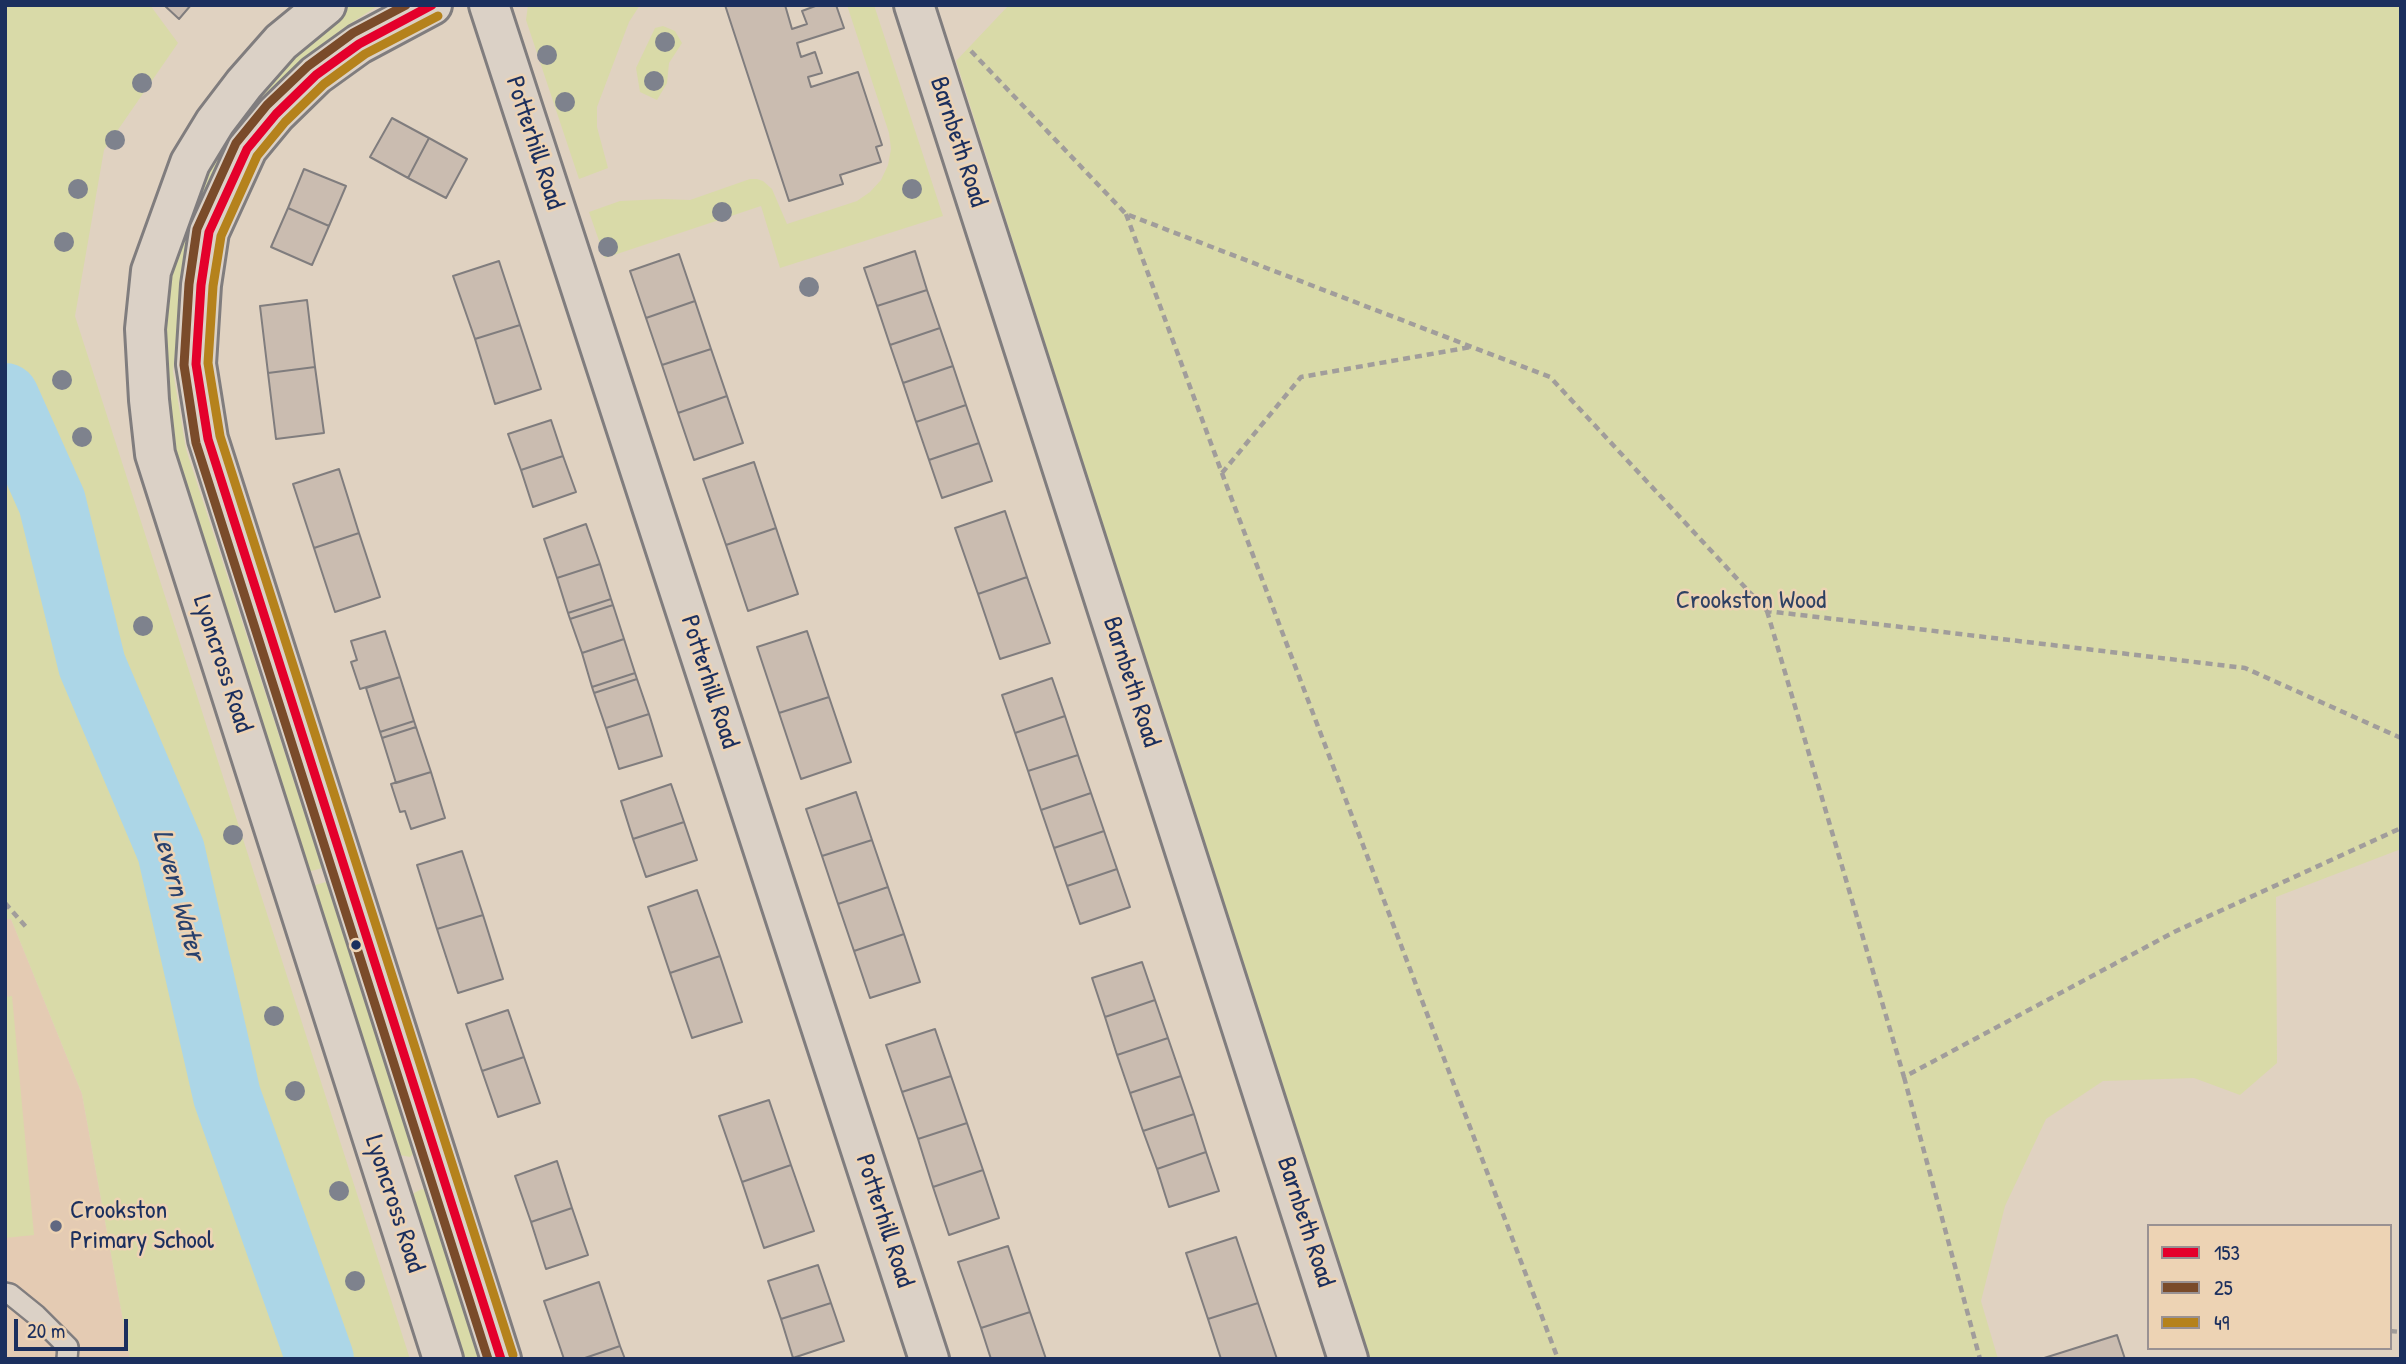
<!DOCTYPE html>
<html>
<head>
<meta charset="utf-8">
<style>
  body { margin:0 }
  #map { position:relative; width:2406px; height:1364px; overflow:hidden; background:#e0d2c1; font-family:"Patrick Hand",sans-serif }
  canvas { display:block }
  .frame { position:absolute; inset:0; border:7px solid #1b2f5e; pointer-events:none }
  .legend { position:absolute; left:2147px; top:1224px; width:245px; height:126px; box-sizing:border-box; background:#edd3b4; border:2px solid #999192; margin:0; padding:9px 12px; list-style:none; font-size:21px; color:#1b2f5e }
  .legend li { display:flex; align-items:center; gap:14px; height:35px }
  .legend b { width:35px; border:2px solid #999192 }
  .scale { position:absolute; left:14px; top:1319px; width:114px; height:32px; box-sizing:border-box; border:4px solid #1b2f5e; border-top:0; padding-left:9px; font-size:21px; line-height:24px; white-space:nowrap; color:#1b2f5e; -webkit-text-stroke:5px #edd3b4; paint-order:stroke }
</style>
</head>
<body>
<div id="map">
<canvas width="2406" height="1364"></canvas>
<div class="frame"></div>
<ul class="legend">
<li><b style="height:9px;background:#e4002b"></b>153</li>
<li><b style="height:9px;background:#7a4b2a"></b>25</li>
<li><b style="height:9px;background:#b5821c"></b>49</li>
</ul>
<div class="scale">20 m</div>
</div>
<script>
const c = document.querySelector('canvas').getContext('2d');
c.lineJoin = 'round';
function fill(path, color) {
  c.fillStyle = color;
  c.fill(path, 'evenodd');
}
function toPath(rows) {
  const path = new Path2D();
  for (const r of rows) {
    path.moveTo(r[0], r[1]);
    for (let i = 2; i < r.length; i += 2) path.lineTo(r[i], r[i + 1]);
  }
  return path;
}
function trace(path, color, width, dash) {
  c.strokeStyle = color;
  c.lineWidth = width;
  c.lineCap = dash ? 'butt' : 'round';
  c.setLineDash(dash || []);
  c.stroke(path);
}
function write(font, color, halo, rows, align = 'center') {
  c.font = font + ' "Patrick Hand",sans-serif';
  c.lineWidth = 5;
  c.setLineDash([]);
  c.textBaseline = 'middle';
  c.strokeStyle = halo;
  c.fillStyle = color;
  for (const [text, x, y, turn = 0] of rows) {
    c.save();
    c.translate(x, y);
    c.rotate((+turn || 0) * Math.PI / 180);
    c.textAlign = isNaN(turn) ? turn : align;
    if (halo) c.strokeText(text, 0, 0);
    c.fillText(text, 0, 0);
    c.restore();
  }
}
fill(toPath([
  [5,919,11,919,82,1094,130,1359,5,1359]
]), '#e4cbb3');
fill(toPath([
  [5,5,150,5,178,43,104,150,75,316,410,1359,130,1359,82,1094,11,919,5,919],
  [347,5,379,5,342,29,298,65,260,105,182,292,173,371,186,449,322,868,308,872,161,414,165,291,195,182,286,53,331,15],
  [528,5,640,5,629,22,597,107,597,127,608,168,579,179,526,20],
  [847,5,874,5,943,216,780,268,761,206,605,258,589,212,620,201,663,199,690,200,750,179,757,179,763,181,772,189,787,224,857,201,870,192,881,180,888,165,891,149,889,133],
  [1009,5,2401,5,2401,849,2276,897,2277,1063,2240,1095,2194,1078,2103,1081,2046,1119,2005,1206,1981,1301,1998,1359,1366,1359,956,61],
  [663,26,675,31,682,43,669,63,667,83,657,100,640,92,636,68,655,28],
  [326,882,413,1146,413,1154,410,1157,400,1155,312,886],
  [12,996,34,1235,5,1238,5,997],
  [422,1189,428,1192,483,1359,464,1359,413,1199,414,1193]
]), '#d9daa8');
trace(toPath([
  [5,397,52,502,92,665,171,851,227,1096,320,1359]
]), '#acd6e7', 68);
const building = toPath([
  [164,5,191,5,179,19,164,5],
  [725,5,785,5,792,29,807,24,802,11,818,5,836,5,844,28,797,43,801,57,815,52,822,73,808,77,811,87,858,72,882,145,876,147,881,162,840,175,843,184,789,201,725,5],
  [392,118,429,138,408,178,370,157,392,118],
  [429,138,467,159,446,198,408,178,429,138],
  [304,169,346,186,329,226,288,208,304,169],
  [288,208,329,226,312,265,271,247,288,208],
  [915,251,927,290,877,306,864,268,915,251],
  [679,254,695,301,646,318,630,271,679,254],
  [499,261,520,325,475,339,453,276,499,261],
  [927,290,940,328,890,345,877,306,927,290],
  [307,300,315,367,268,373,260,306,307,300],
  [695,301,711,349,662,365,646,318,695,301],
  [520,325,541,389,495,404,475,339,520,325],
  [940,328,953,366,903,383,890,345,940,328],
  [711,349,727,396,678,413,662,365,711,349],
  [953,366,966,405,916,422,903,383,953,366],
  [315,367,324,433,276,439,268,373,315,367],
  [727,396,743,443,694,460,678,413,727,396],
  [966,405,979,443,929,460,916,422,966,405],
  [551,420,563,456,521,470,508,434,551,420],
  [979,443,992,481,942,498,929,460,979,443],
  [563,456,576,492,533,507,521,470,563,456],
  [754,462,776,528,726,545,703,479,754,462],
  [339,469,359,533,314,548,293,484,339,469],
  [1005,511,1027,577,978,594,955,528,1005,511],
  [586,524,600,564,557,578,544,539,586,524],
  [776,528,798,594,748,611,726,545,776,528],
  [359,533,380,597,335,612,314,548,359,533],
  [600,564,611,599,568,613,557,578,600,564],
  [1027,577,1050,643,1000,659,978,594,1027,577],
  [611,599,613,605,570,619,568,613,611,599],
  [613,605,624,639,582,653,570,619,613,605],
  [385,631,400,677,360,689,351,662,357,660,351,641,385,631],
  [807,631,829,697,779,713,757,647,807,631],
  [624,639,635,673,592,687,582,653,624,639],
  [635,673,637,679,594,693,592,687,635,673],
  [400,677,414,721,380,732,366,688,400,677],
  [1052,678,1065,716,1015,733,1002,695,1052,678],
  [637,679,649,714,606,728,594,693,637,679],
  [829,697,851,762,801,779,779,713,829,697],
  [649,714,662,756,619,769,606,728,649,714],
  [1065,716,1078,755,1028,771,1015,733,1065,716],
  [414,721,416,727,382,738,380,732,414,721],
  [416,727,431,772,396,783,382,738,416,727],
  [1078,755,1091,793,1041,810,1028,771,1078,755],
  [431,772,445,818,411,829,405,811,400,812,391,784,431,772],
  [671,784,684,822,633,839,621,801,671,784],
  [856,792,872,840,822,856,806,809,856,792],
  [1091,793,1104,831,1054,848,1041,810,1091,793],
  [684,822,697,860,646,877,633,839,684,822],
  [1104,831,1117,869,1067,886,1054,848,1104,831],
  [872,840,888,887,838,904,822,856,872,840],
  [462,851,483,915,437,929,417,865,462,851],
  [1117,869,1130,907,1080,924,1067,886,1117,869],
  [888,887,904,934,854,951,838,904,888,887],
  [697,890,720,956,670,973,648,907,697,890],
  [483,915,503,979,458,993,437,929,483,915],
  [904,934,920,982,870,998,854,951,904,934],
  [720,956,742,1022,692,1038,670,973,720,956],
  [1142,962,1155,1000,1105,1017,1092,978,1142,962],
  [1155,1000,1168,1038,1117,1055,1105,1017,1155,1000],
  [508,1010,524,1057,482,1071,466,1024,508,1010],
  [935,1029,951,1076,902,1092,886,1045,935,1029],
  [1168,1038,1181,1076,1130,1093,1117,1055,1168,1038],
  [524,1057,540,1103,498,1117,482,1071,524,1057],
  [951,1076,967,1123,918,1139,902,1092,951,1076],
  [1181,1076,1194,1114,1143,1131,1130,1093,1181,1076],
  [769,1100,791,1165,742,1182,719,1116,769,1100],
  [1194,1114,1206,1152,1157,1169,1143,1131,1194,1114],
  [967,1123,983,1170,933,1187,918,1139,967,1123],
  [1206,1152,1219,1191,1169,1207,1157,1169,1206,1152],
  [557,1161,572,1208,531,1222,515,1176,557,1161],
  [791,1165,814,1231,764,1248,742,1182,791,1165],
  [983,1170,999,1218,949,1235,933,1187,983,1170],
  [572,1208,588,1255,546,1269,531,1222,572,1208],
  [1236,1237,1258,1303,1208,1319,1186,1253,1236,1237],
  [1008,1246,1030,1312,981,1328,958,1262,1008,1246],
  [818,1265,831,1303,781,1319,768,1281,818,1265],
  [599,1282,620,1346,582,1359,564,1359,544,1301,599,1282],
  [831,1303,844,1341,793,1358,781,1319,831,1303],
  [1258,1303,1277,1359,1221,1359,1208,1319,1258,1303],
  [1030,1312,1046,1359,991,1359,981,1328,1030,1312],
  [2117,1335,2125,1359,2041,1359,2117,1335],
  [620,1346,625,1359,582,1359,620,1346]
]);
fill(building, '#cabcb0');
trace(building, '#807d7e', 2);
const lane = toPath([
  [5,1293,10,1294,36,1315,68,1347,67,1359]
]);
const street = toPath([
  [489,5,929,1359],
  [914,5,1348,1359]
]);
const secondary = toPath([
  [326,5,281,42,244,84,215,122,190,163,151,271,145,329,149,400,155,454,443,1359],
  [432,5,359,44,316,75,276,114,247,149,209,232,201,285,196,364,208,439,501,1359]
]);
trace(lane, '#807d7e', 24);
trace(street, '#807d7e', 44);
trace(secondary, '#807d7e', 44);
trace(toPath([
  [971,51,1126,214,1550,377,1767,611,2245,668,2401,738],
  [1126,214,1226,484,1558,1359],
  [1222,473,1301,377,1471,347],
  [1767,611,1904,1077,2174,932,2401,828],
  [5,903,26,927],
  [1904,1077,1980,1359],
  [2390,1331,2401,1332]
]), '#a19d9b', 4.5, [7, 5]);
trace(lane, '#dbd1c6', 19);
trace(street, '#dbd1c6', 38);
trace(secondary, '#dbd1c6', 38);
trace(toPath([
  [432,5,359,44,316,75,276,114,247,149,209,232,201,285,196,364,208,439,501,1359]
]), '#e4002b', 9);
trace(toPath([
  [406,5,353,33,308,66,267,105,236,143,197,229,189,284,184,365,196,443,488,1359]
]), '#7a4b2a', 9);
trace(toPath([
  [438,16,365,54,324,84,285,122,257,156,221,236,213,286,208,363,220,436,513,1355]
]), '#b5821c', 9);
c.fillStyle = '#7e828d';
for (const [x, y] of [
  [665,42],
  [547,55],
  [654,81],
  [142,83],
  [565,102],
  [115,140],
  [78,189],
  [912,189],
  [722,212],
  [64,242],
  [608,247],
  [809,287],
  [62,380],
  [82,437],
  [143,626],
  [233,835],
  [274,1016],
  [295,1091],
  [339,1191],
  [355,1281]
]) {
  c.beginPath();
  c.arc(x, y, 10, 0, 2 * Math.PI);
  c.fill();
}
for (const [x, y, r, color] of [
  [356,945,6,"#1b2f5e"],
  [56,1226,7,"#606881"]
]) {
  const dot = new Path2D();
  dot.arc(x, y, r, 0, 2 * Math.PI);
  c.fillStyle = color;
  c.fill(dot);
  trace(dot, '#edd3b4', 2.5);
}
write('26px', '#1b2f5e', '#edd3b4', [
  ["Barnbeth Road",958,142,72],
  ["Potterhill Road",534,143,72],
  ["Lyoncross Road",222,664,72],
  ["Potterhill Road",709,682,72],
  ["Barnbeth Road",1131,682,72],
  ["Lyoncross Road",394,1204,72],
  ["Potterhill Road",884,1221,72],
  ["Barnbeth Road",1305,1222,72]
]);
write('26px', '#2e4163', '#edd3b4', [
  ["Crookston Wood",1751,601]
]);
write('26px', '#1b2f5e', '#edd3b4', [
  ["Crookston",70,1211],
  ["Primary School",70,1241]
], 'left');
write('italic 28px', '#27406d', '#edd3b4', [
  ["Levern Water",178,895,75]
]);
</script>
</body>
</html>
